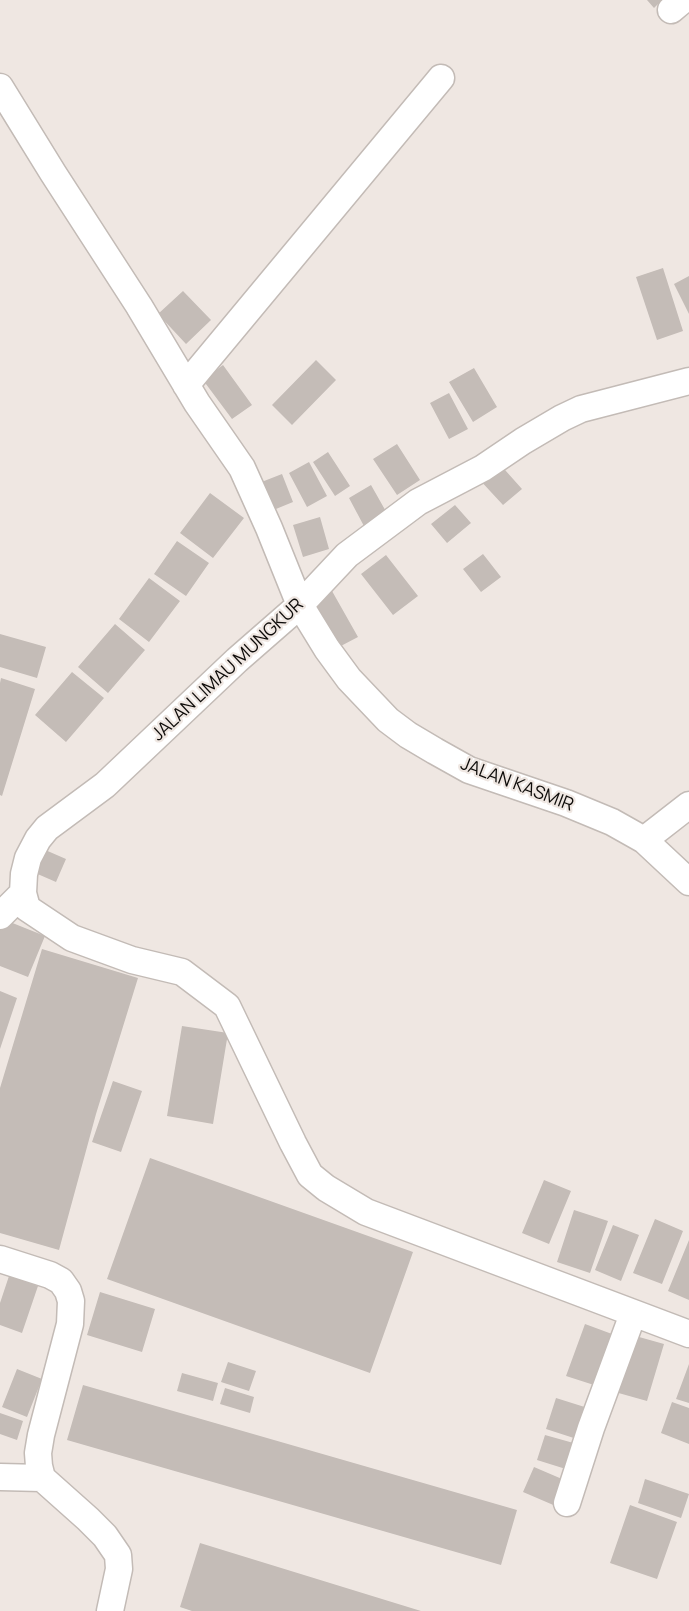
<!DOCTYPE html>
<html>
<head>
<meta charset="utf-8">
<style>
  body { margin:0 }
  canvas { display:block; background:#efe7e2 }
</style>
</head>
<body>
<canvas width="689" height="1611"></canvas>
<script>
const c = document.querySelector('canvas').getContext('2d');
c.lineJoin = 'round';
function fill(path, color) {
  c.fillStyle = color;
  c.fill(path, 'evenodd');
}
function toPath(rows) {
  const path = new Path2D();
  for (const r of rows) {
    path.moveTo(r[0], r[1]);
    for (let i = 2; i < r.length; i += 2) path.lineTo(r[i], r[i + 1]);
  }
  return path;
}
function trace(path, color, width, dash) {
  c.strokeStyle = color;
  c.lineWidth = width;
  c.lineCap = dash ? 'butt' : 'round';
  c.setLineDash(dash || []);
  c.stroke(path);
}
function write(font, color, halo, rows, align = 'center') {
  c.font = font + ' Manrope,sans-serif';
  c.lineWidth = 4.5;
  c.setLineDash([]);
  c.textBaseline = 'middle';
  c.strokeStyle = halo;
  c.fillStyle = color;
  for (const [text, x, y, turn = 0] of rows) {
    c.save();
    c.translate(x, y);
    c.rotate((+turn || 0) * Math.PI / 180);
    c.textAlign = isNaN(turn) ? turn : align;
    if (halo) c.strokeText(text, 0, 0);
    c.fillText(text, 0, 0);
    c.restore();
  }
}
fill(toPath([
  [647,0,662,0,654,8],
  [663,268,683,331,657,340,636,277],
  [689,276,689,314,674,284],
  [183,291,211,320,186,344,158,314],
  [316,360,336,380,292,425,272,405],
  [223,365,252,405,232,419,203,380],
  [474,368,497,407,473,422,449,382],
  [449,393,468,429,449,439,430,403],
  [397,444,420,480,397,495,373,459],
  [328,452,350,486,335,496,313,462],
  [497,461,522,489,503,505,478,478],
  [309,462,327,496,307,507,289,473],
  [282,474,293,502,271,511,259,483],
  [371,485,388,515,365,528,349,498],
  [210,493,244,518,213,558,180,533],
  [455,505,471,523,447,543,431,524],
  [320,517,329,549,303,557,293,525],
  [177,541,209,563,186,596,154,574],
  [483,554,501,577,481,592,463,569],
  [386,555,418,596,393,615,361,574],
  [149,578,180,601,149,642,119,619],
  [332,591,358,637,337,648,311,602],
  [115,624,145,650,108,693,78,667],
  [0,634,46,647,37,678,0,667],
  [72,672,104,698,66,742,35,715],
  [1,678,35,689,2,796,0,795,0,683],
  [43,849,66,859,56,882,33,872],
  [0,918,45,936,28,977,0,966],
  [42,949,138,978,96,1114,59,1250,0,1233,0,1088],
  [0,991,17,998,0,1049],
  [182,1026,228,1033,213,1124,167,1116],
  [113,1081,142,1091,121,1152,92,1142],
  [150,1158,413,1252,370,1373,107,1279],
  [544,1180,571,1191,549,1244,522,1233],
  [574,1210,608,1221,590,1273,557,1262],
  [655,1219,683,1231,662,1284,633,1273],
  [613,1225,639,1235,621,1281,595,1270],
  [689,1240,689,1300,668,1291],
  [9,1276,38,1286,22,1333,0,1325,0,1303],
  [100,1292,155,1309,142,1352,87,1335],
  [585,1324,612,1334,594,1385,566,1376],
  [632,1335,664,1344,647,1401,615,1392],
  [228,1362,256,1371,249,1391,221,1382],
  [689,1364,689,1403,676,1399],
  [17,1369,42,1379,27,1417,2,1407],
  [182,1373,218,1383,213,1401,177,1391],
  [83,1385,517,1510,501,1565,67,1440],
  [225,1388,254,1397,250,1413,220,1404],
  [556,1398,591,1409,580,1440,546,1429],
  [672,1402,689,1408,689,1444,661,1433],
  [0,1413,23,1421,17,1440,0,1434],
  [545,1435,577,1444,569,1470,537,1460],
  [534,1467,569,1482,558,1507,523,1492],
  [645,1479,689,1494,681,1518,638,1503],
  [630,1505,677,1522,657,1579,610,1563],
  [200,1543,421,1611,192,1611,180,1607]
]), '#c4bcb7');
const minor = toPath([
  [671,10,683,0],
  [0,87,53,173,139,306,197,403,242,468,269,528,300,605,327,649,349,679,388,720,408,735,435,751,469,770,566,803,612,822,644,840,689,882],
  [689,381,581,409,562,418,523,441,483,468,418,502,347,555,300,605,237,660,105,785,47,828,38,839,28,858,24,874,23,893,27,908,72,938,132,960,182,972,227,1006,293,1143,310,1175,326,1188,366,1212,689,1334],
  [186,385,441,78],
  [644,840,689,805],
  [0,916,23,893],
  [0,1259,50,1275,61,1281,68,1291,71,1301,70,1324,41,1435,38,1453,39,1466,42,1478,88,1519,105,1536,118,1555,119,1569,110,1611],
  [0,1477,42,1478],
  [567,1503,591,1428,633,1314]
]);
trace(minor, '#c3bbb6', 29);
trace(minor, '#fff', 26);
write('18px', '#0d0b09', '#efe7e2', [
  ["JALAN LIMAU MUNGKUR",228,670,-43],
  ["JALAN KASMIR",517,785,21]
]);
</script>
</body>
</html>
